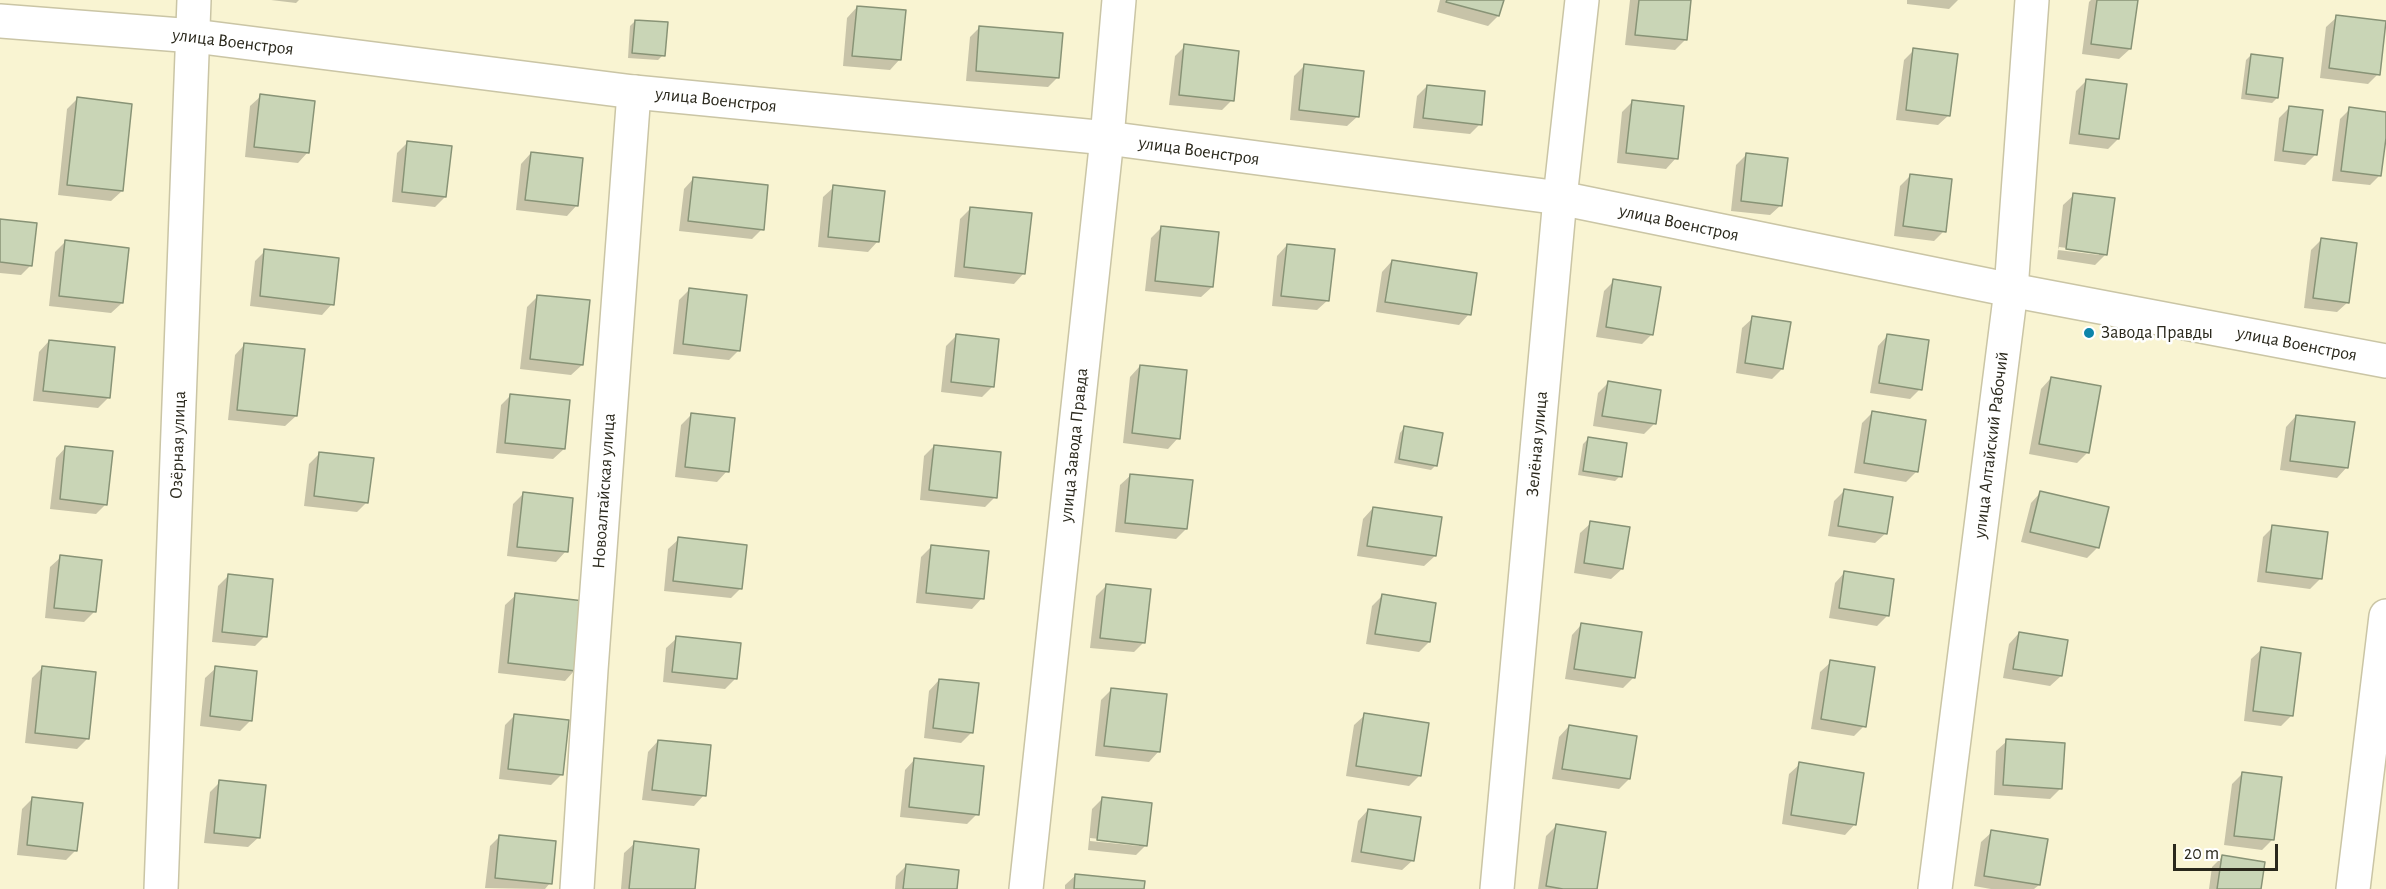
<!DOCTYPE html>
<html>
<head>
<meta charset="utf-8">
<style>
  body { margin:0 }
  #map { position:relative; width:2386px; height:889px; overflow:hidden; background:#f9f4d2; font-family:"Alegreya Sans",sans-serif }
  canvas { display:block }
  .scale { position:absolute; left:2173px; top:844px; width:105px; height:27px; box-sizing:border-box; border:3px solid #2a281c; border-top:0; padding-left:8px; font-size:18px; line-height:21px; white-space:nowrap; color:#2a281c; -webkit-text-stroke:4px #fff; paint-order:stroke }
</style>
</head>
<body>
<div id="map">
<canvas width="2386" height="889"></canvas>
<div class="scale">20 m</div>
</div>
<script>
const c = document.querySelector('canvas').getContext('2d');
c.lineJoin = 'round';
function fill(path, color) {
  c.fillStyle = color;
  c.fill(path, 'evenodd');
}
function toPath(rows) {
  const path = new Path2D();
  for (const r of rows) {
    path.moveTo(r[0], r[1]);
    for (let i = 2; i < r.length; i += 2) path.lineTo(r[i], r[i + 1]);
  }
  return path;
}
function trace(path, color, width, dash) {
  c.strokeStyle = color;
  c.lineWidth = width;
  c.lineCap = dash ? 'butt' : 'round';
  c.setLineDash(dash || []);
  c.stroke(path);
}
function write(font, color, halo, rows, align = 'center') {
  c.font = font + ' "Alegreya Sans",sans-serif';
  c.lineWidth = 5;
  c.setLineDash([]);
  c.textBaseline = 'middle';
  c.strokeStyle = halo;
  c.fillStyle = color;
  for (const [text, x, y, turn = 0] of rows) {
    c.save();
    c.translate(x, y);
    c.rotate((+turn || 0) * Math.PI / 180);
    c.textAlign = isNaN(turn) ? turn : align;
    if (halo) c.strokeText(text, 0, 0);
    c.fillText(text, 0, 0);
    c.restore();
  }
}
fill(toPath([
  [271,0,299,0,296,3],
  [1440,0,1502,0,1498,16,1488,26,1437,12],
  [1630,0,1690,0,1685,40,1675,50,1625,45],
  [1907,0,1958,0,1949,9,1907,4],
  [2091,0,2136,0,2130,49,2119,59,2082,54,2089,2],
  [857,7,900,59,890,70,843,66,847,18],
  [2337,17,2378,74,2368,84,2320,78,2326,27],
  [635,21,663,55,658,60,628,58,630,26],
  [980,27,1058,77,1048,87,966,81,970,37],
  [1185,46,1232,100,1222,110,1169,105,1175,56],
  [1914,50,1949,115,1938,125,1896,120,1904,60],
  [2251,55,2277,98,2272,103,2241,99,2246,60],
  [1305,65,1358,116,1347,126,1290,120,1294,76],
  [2087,80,2118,139,2108,149,2069,144,2076,91],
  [1427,86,1480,124,1470,134,1413,128,1417,96],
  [261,96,308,152,298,163,245,157,250,106],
  [77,99,122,191,111,201,58,195,67,109],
  [1632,102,1676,158,1666,169,1617,163,1622,112],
  [2289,108,2315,155,2305,165,2274,161,2279,118],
  [2350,109,2386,113,2380,175,2370,185,2332,181,2340,119],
  [408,142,445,197,435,207,392,202,397,153],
  [531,153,577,205,567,216,516,210,521,164],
  [1746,155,1781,205,1770,215,1731,211,1736,165],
  [1911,175,1944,231,1934,241,1894,236,1900,186],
  [694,178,762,229,752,239,679,231,684,189],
  [834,187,878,241,868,252,818,247,823,197],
  [2074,195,2106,254,2095,265,2057,259,2063,205],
  [2059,247,2099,252,2099,255,2058,250],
  [971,208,1024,273,1014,284,954,277,960,219],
  [0,220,31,265,21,275,0,273],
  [1162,227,1212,287,1201,297,1145,291,1151,238],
  [2321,240,2348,302,2337,312,2304,308,2311,250],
  [65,242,122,303,111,313,49,306,55,252],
  [1287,245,1328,300,1317,310,1272,306,1277,256],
  [265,251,332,304,322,315,250,306,255,261],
  [1392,261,1469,314,1459,325,1376,312,1382,272],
  [1614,281,1652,334,1642,344,1596,337,1604,291],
  [689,290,739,350,729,360,673,354,679,300],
  [538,296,582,365,571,375,520,369,527,307],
  [1753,318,1782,369,1772,379,1736,373,1742,328],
  [1888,335,1920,389,1910,399,1870,393,1878,346],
  [956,336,993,386,982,397,941,392,946,346],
  [49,341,108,398,98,408,33,401,39,352],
  [245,344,296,416,285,426,228,420,235,355],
  [1140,366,1178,438,1168,449,1123,443,1130,377],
  [2051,378,2087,453,2077,463,2029,454,2041,389],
  [1608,383,1654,424,1644,434,1593,426,1598,393],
  [511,395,564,449,553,459,496,453,501,405],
  [1872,413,1916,472,1906,482,1854,473,1862,423],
  [691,415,727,471,717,482,675,477,681,425],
  [2296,416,2347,467,2337,478,2280,470,2286,427],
  [1404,428,1436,465,1431,470,1394,463,1400,433],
  [1588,439,1620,476,1615,481,1578,475,1583,444],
  [934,446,995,497,985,507,920,500,924,456],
  [66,447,106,504,96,514,50,509,56,458],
  [319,454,367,502,357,512,304,506,309,464],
  [1131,475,1186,529,1176,539,1115,532,1120,485],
  [1844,491,1886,533,1875,543,1828,536,1834,501],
  [2041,492,2097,548,2087,558,2021,542,2031,503],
  [523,494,566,551,556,562,507,556,513,504],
  [1373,508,1435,556,1424,566,1357,556,1363,519],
  [1591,523,1622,569,1611,579,1574,573,1580,533],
  [2273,527,2320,579,2310,589,2257,582,2263,537],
  [679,539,741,588,731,598,664,591,668,549],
  [932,546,982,598,972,609,916,603,921,557],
  [61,557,94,612,84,622,45,618,50,567],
  [1845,572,1887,616,1877,626,1829,618,1835,583],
  [228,576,265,636,255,646,212,642,218,586],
  [1106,586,1144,642,1134,652,1090,648,1096,596],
  [516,595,575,670,565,681,498,673,505,605],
  [1382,596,1429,642,1419,652,1366,644,1372,606],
  [1582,624,1634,677,1623,688,1565,679,1572,635],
  [2019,633,2061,676,2050,686,2003,678,2009,644],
  [677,638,736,678,725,689,663,682,666,648],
  [2262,649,2292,715,2281,726,2244,721,2251,659],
  [1831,662,1864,726,1854,736,1811,729,1820,672],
  [42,668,87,739,77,749,25,743,32,678],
  [216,668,250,721,240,731,200,726,205,678],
  [939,680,972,732,961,743,924,738,929,691],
  [1111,690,1159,751,1149,762,1095,756,1101,700],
  [515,715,561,775,551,785,499,779,505,725],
  [1365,715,1420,775,1409,786,1346,776,1354,725],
  [1569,726,1629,779,1619,789,1552,779,1559,737],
  [658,741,704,795,694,806,642,800,648,752],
  [2007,741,2061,788,2050,799,1994,795,1996,751],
  [915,759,977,814,967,824,900,817,905,770],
  [1800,764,1855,824,1845,835,1782,824,1789,774],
  [2242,774,2272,840,2262,850,2224,845,2232,784],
  [220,782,259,837,248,847,204,843,210,792],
  [33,798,76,850,66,860,17,855,22,809],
  [1103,798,1146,845,1136,855,1088,850,1092,809],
  [1090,838,1139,843,1139,846,1090,841],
  [1368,810,1413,860,1402,870,1351,862,1358,821],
  [1556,826,1595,889,1538,889,1546,836],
  [1992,832,2039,885,2034,889,1991,889,1974,886,1981,842],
  [500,836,550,883,545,889,485,888,490,846],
  [635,843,693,889,621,889,624,853],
  [2223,856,2259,889,2209,889,2212,867],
  [906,866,956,889,895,889,896,876],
  [1076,875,1143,889,1065,889,1065,885]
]), '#0003');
const building = toPath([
  [1447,0,1504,0,1499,16,1446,2,1447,0],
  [1639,0,1691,0,1687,40,1635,35,1639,0],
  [2097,0,2138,0,2131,49,2091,44,2097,0],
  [857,6,906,10,901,60,852,56,857,6],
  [2336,15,2386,21,2380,75,2329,68,2336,15],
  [635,20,668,22,665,56,632,53,635,20],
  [979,26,1063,33,1059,78,976,71,979,26],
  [1184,44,1239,51,1234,101,1179,95,1184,44],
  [1913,48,1958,54,1950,116,1906,110,1913,48],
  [2251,54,2283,58,2278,98,2246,94,2251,54],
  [1304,64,1364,71,1359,117,1299,110,1304,64],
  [2086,79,2127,84,2119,139,2079,134,2086,79],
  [1427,85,1485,91,1482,125,1423,118,1427,85],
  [260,94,315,101,309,153,254,147,260,94],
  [77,97,132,104,123,191,67,185,77,97],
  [1632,100,1684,106,1678,159,1626,153,1632,100],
  [2289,106,2323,110,2317,155,2283,151,2289,106],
  [2349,107,2386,112,2386,138,2381,176,2341,171,2349,107],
  [407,141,452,146,446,197,402,192,407,141],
  [531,152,583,158,578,206,525,200,531,152],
  [1746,153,1788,158,1782,206,1741,201,1746,153],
  [1910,174,1952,179,1946,232,1903,226,1910,174],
  [693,177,768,185,764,230,688,221,693,177],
  [833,185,885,191,879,242,828,237,833,185],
  [2073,193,2115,198,2107,255,2066,249,2073,193],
  [970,207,1032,213,1025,274,964,267,970,207],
  [0,219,37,223,32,266,0,262,0,219],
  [1161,226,1219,232,1213,287,1155,281,1161,226],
  [2321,238,2357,243,2349,303,2313,298,2321,238],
  [65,240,129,248,123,303,59,296,65,240],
  [1287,244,1335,249,1329,301,1281,296,1287,244],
  [264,249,339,258,334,305,260,296,264,249],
  [1392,260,1477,273,1471,315,1385,302,1392,260],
  [1613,279,1661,287,1653,335,1606,327,1613,279],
  [689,288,747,295,740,351,683,344,689,288],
  [537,295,590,300,583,365,530,359,537,295],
  [1752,316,1791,322,1783,369,1745,363,1752,316],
  [956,334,999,339,994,387,951,382,956,334],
  [1887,334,1929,340,1922,390,1879,383,1887,334],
  [49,340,115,347,110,398,43,391,49,340],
  [244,343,305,349,297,416,237,410,244,343],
  [1140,365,1187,370,1180,439,1132,433,1140,365],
  [2051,377,2101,386,2089,453,2039,444,2051,377],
  [1608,381,1661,390,1656,424,1602,416,1608,381],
  [510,394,570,400,565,449,505,443,510,394],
  [1872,411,1926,420,1918,472,1864,463,1872,411],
  [691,413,735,418,729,472,685,467,691,413],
  [2296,415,2355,422,2348,468,2290,461,2296,415],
  [1404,426,1443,433,1437,466,1399,459,1404,426],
  [1588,437,1627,443,1622,477,1583,471,1588,437],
  [934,445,1001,452,997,498,929,490,934,445],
  [65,446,113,451,107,505,60,499,65,446],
  [319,452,374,458,368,503,314,496,319,452],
  [1130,474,1193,480,1187,529,1125,523,1130,474],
  [1844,489,1893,497,1887,534,1838,526,1844,489],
  [2040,491,2109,507,2099,548,2030,532,2040,491],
  [523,492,573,498,568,552,517,547,523,492],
  [1373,507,1442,517,1436,556,1367,546,1373,507],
  [1590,521,1630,527,1623,569,1584,563,1590,521],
  [2272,525,2328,532,2322,579,2266,572,2272,525],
  [678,537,747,545,742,589,673,581,678,537],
  [931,545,989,551,984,599,926,593,931,545],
  [60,555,102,560,96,612,54,608,60,555],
  [1844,571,1894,579,1889,616,1839,608,1844,571],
  [228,574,273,579,267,637,222,632,228,574],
  [1106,584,1151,589,1145,643,1100,638,1106,584],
  [515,593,584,601,576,671,508,663,515,593],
  [1382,594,1436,603,1430,642,1375,634,1382,594],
  [1581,623,1642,632,1635,678,1574,669,1581,623],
  [2019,632,2068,640,2062,676,2013,669,2019,632],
  [676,636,741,643,737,679,672,672,676,636],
  [2261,647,2301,653,2293,716,2253,711,2261,647],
  [1830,660,1875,667,1866,727,1821,719,1830,660],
  [42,666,96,672,89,739,35,733,42,666],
  [215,666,257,671,252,721,210,716,215,666],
  [939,679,979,683,973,733,933,728,939,679],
  [1111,688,1167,694,1160,752,1104,746,1111,688],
  [1364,713,1429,723,1421,776,1356,766,1364,713],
  [514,714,569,720,563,775,508,769,514,714],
  [1569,725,1637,736,1630,779,1562,769,1569,725],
  [2006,739,2065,743,2062,789,2003,785,2006,739],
  [658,740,711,745,706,796,652,790,658,740],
  [914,758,984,766,979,815,909,807,914,758],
  [1799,762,1864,773,1856,825,1791,815,1799,762],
  [2242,772,2282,777,2274,840,2234,836,2242,772],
  [219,780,266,785,260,838,214,833,219,780],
  [32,797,83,803,77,851,27,845,32,797],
  [1102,797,1152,803,1147,846,1097,840,1102,797],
  [1368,809,1421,817,1414,861,1361,852,1368,809],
  [1556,824,1606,832,1597,889,1563,889,1546,886,1556,824],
  [1991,830,2048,839,2040,885,1984,876,1991,830],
  [499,835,556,841,552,884,495,878,499,835],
  [634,841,699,849,695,889,629,889,634,841],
  [2222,855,2265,862,2261,889,2217,889,2222,855],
  [906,864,959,870,957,889,903,889,906,864],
  [1075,874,1145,881,1144,889,1074,889,1075,874]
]);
fill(building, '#c9d5b6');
trace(building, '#889376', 1.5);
const street = toPath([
  [161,889,194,0],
  [577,889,591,670,634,92],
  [1026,889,1107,138,1119,0],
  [1497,889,1560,198,1582,0],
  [1935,889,2011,290,2032,0],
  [2353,889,2386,616]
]);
const secondary = toPath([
  [0,21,194,36,634,92,1107,138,1560,198,2011,290,2386,361]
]);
trace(street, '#cac5a5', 36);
trace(secondary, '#cac5a5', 36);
trace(street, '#fff', 33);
trace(secondary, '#fff', 33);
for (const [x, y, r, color] of [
  [2089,333,6,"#0d85aa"]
]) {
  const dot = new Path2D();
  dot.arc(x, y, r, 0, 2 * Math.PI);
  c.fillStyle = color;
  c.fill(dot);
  trace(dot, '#fff', 2);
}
write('18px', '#2a281c', '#fff', [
  ["улица Военстроя",233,42,7],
  ["улица Военстроя",716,100,6],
  ["улица Военстроя",1199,151,8],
  ["улица Военстроя",1679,223,12],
  ["улица Военстроя",2297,344,11],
  ["Зелёная улица",1537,444,-85],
  ["Озёрная улица",178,445,-88],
  ["улица Завода Правда",1074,445,-84],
  ["улица Алтайский Рабочий",1991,445,-83],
  ["Новоалтайская улица",604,491,-86]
]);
write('18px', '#2a281c', '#fff', [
  ["Завода Правды",2101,333]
], 'left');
</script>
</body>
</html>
